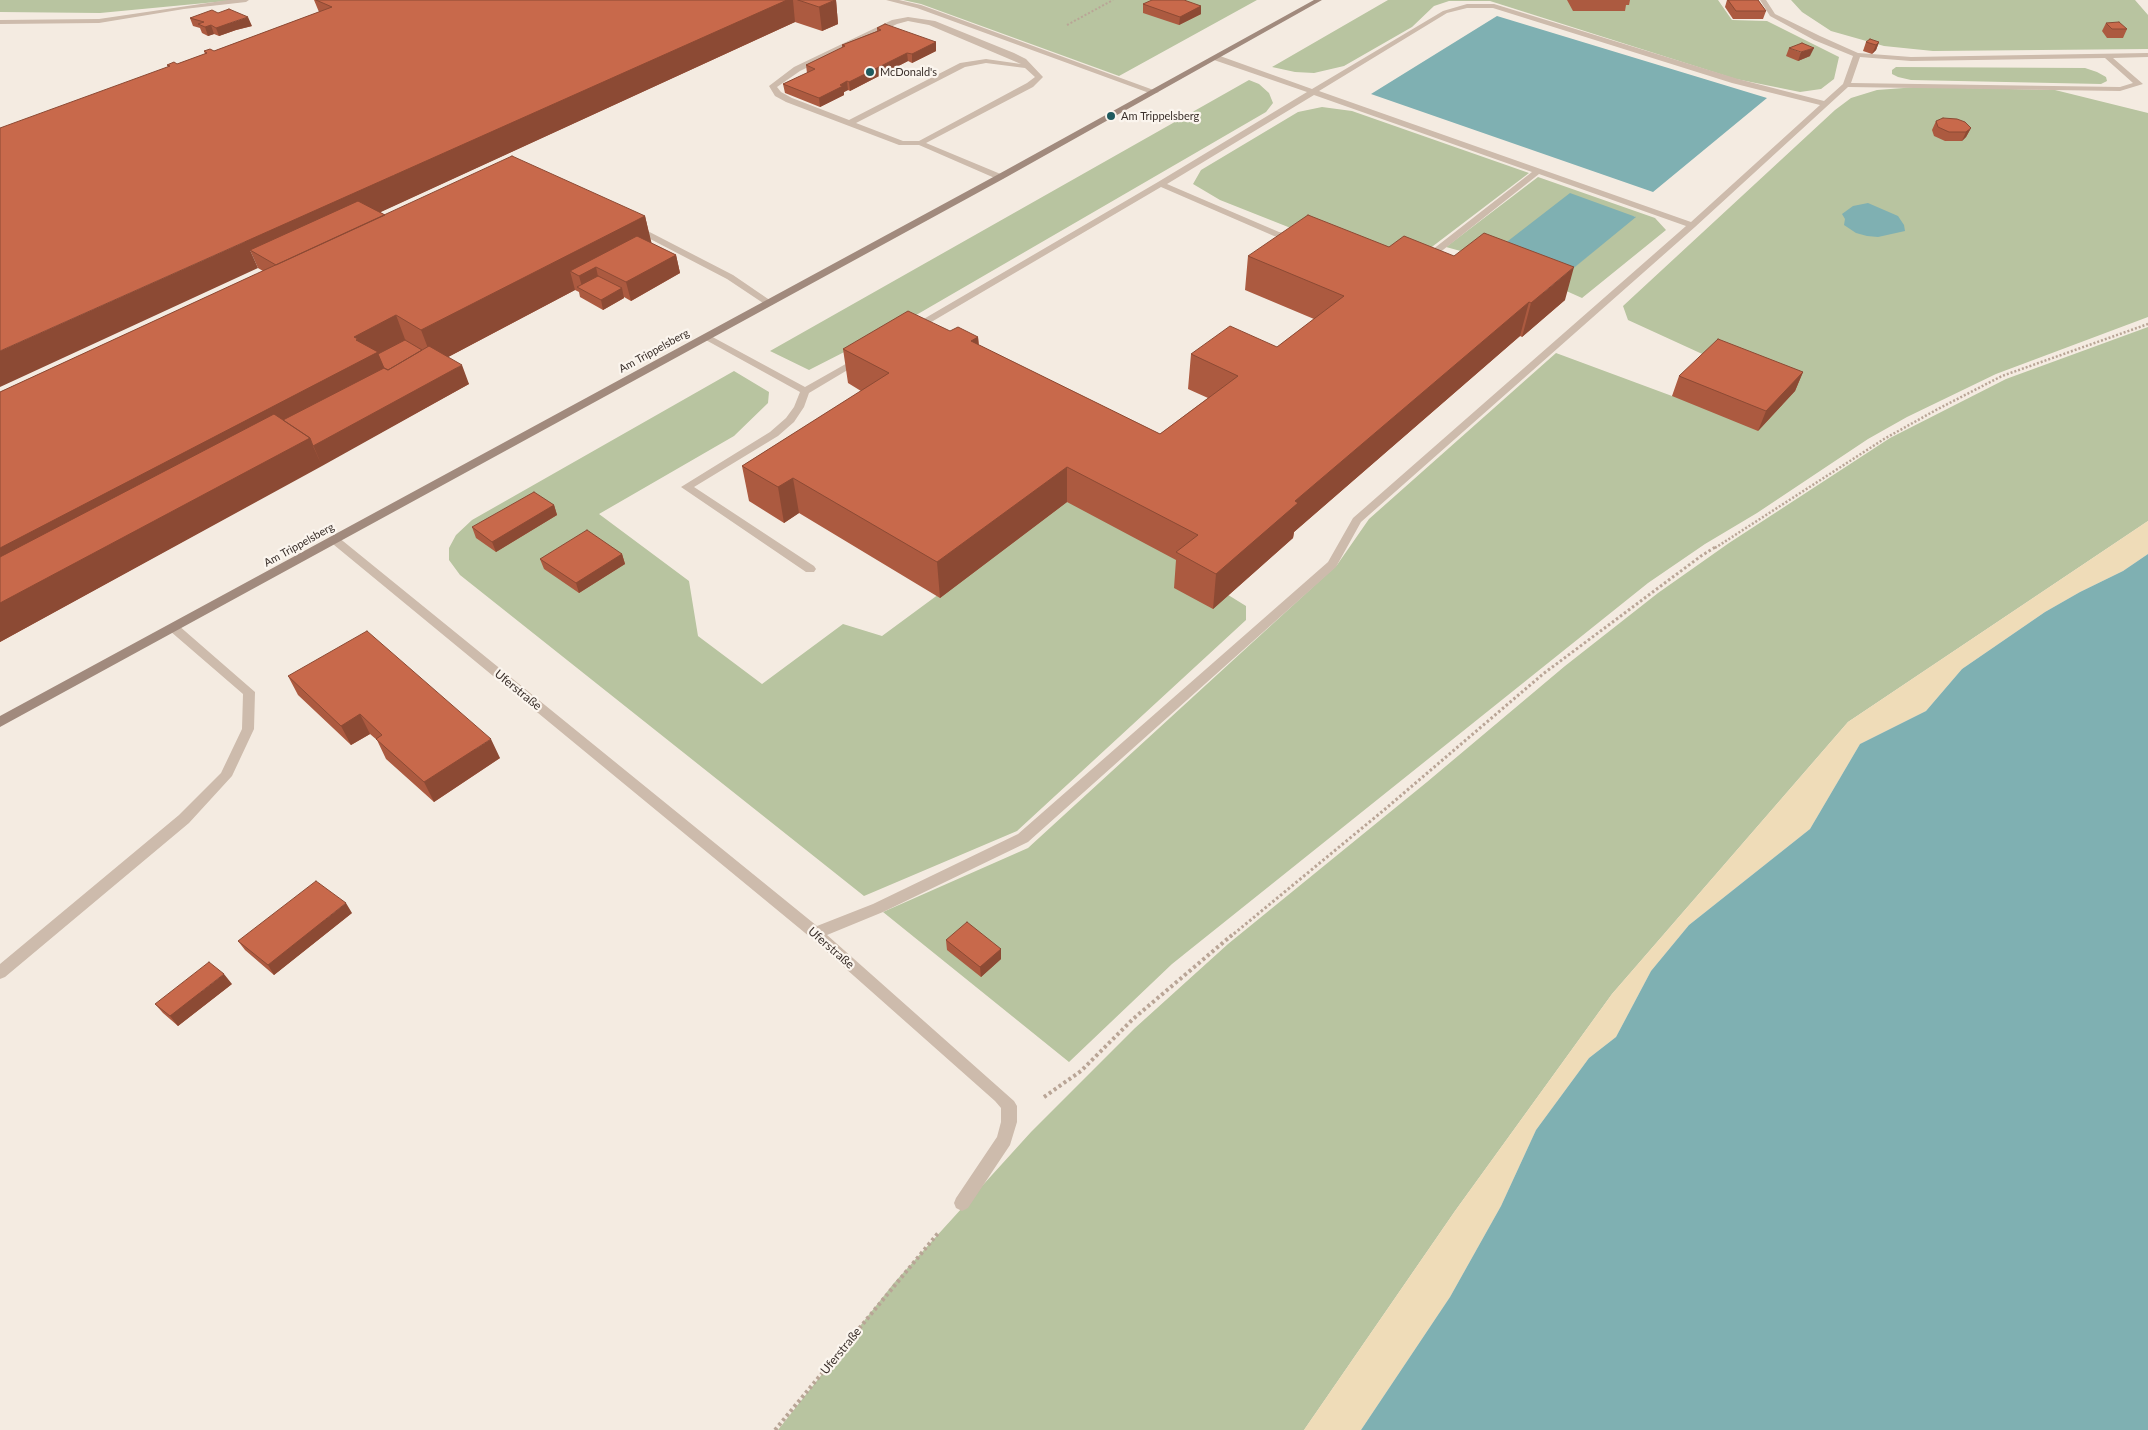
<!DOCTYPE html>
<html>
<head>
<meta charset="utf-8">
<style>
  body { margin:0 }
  canvas { display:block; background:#f4ebe1 }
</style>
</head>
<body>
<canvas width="2148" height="1430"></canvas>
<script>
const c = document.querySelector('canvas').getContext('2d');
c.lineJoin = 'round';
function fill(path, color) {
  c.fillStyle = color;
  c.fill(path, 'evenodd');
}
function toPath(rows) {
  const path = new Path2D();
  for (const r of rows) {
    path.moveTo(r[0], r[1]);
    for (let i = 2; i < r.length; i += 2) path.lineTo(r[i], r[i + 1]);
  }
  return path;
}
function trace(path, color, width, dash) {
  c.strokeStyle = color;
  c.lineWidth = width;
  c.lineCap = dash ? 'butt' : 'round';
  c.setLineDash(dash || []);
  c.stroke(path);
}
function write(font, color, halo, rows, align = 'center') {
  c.font = font + ' Lato,sans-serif';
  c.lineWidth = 4.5;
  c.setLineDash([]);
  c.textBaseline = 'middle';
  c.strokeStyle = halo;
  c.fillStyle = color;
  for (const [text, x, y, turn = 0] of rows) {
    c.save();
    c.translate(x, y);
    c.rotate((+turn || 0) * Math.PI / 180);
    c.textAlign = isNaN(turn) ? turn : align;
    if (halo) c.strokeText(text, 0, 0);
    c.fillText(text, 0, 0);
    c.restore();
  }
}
fill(toPath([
  [0,0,237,0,100,13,0,12],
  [903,0,1257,0,1119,76,921,4],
  [1388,0,1718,0,1732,20,1767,21,1839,57,1834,79,1821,89,1800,92,1736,79,1490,1,1449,1,1434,6,1412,27,1344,66,1314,73,1295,72,1272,67],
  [1791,0,2135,0,2148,15,2148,49,1933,51,1884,46,1831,31,1802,12],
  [1896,67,2085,68,2097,72,2106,77,2107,81,2101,84,1911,80,1898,77,1892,74,1892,70],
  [1249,80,1259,84,1269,93,1273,103,1266,112,911,318,809,370,770,351],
  [1917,87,2055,90,2148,113,2148,317,1996,374,1907,417,1868,439,1757,513,1705,544,1648,583,1172,964,1069,1062,883,912,1028,848,1337,565,1369,519,1556,353,1672,396,1711,358,1628,320,1623,306,1835,110,1851,98,1877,90],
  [1322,107,1352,111,1529,173,1416,259,1374,261,1220,200,1193,184,1201,170,1298,112],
  [1538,177,1655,218,1666,230,1582,298,1553,285,1635,216,1486,258,1446,247],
  [2148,327,2148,521,1848,722,1612,994,1455,1211,1304,1430,778,1430,894,1283,1031,1132,1135,1028,1228,944,1427,782,1565,666,1658,593,1729,543,1890,438,2006,379],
  [734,371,769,392,768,403,734,436,599,514,689,581,698,636,762,684,843,624,882,636,1068,499,1196,569,1225,593,1246,606,1246,620,1017,831,864,896,460,575,449,560,449,548,456,535,472,520]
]), '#b8c4a0');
fill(toPath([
  [2148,521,2148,554,2123,571,2080,592,2045,612,1962,669,1926,711,1860,744,1810,829,1689,925,1651,971,1616,1037,1589,1058,1536,1130,1501,1206,1450,1297,1361,1430,1304,1430,1455,1211,1612,994,1848,722]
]), '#efdcb8');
fill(toPath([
  [1497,16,1767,98,1653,192,1371,94],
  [1570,193,1636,217,1553,285,1486,258],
  [1868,203,1898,216,1904,225,1905,231,1878,237,1867,236,1856,233,1844,225,1845,219,1842,214,1853,206],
  [2148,554,2148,1430,1361,1430,1450,1297,1501,1206,1536,1130,1589,1058,1616,1037,1651,971,1689,925,1810,829,1860,744,1926,711,1962,669,2045,612,2080,592,2123,571]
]), '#7fb0b2');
trace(toPath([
  [1067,25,1113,0]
]), '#b9a596', 2, [2, 2]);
trace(toPath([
  [1715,548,1884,439,1936,410,2002,376,2148,324]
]), '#b9a596', 2.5, [2, 2]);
trace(toPath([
  [1230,937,1384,810,1543,674,1701,556,1717,546]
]), '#b9a596', 3, [2.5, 2.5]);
trace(toPath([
  [1044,1097,1081,1071,1133,1019,1232,935],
  [775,1430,939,1232]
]), '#b9a596', 4, [3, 3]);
fill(toPath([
  [228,0,249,0,246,2,184,9,99,23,0,24,0,20,99,19,228,0],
  [886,0,899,0,921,5,1159,92,1152,94,917,8,886,0],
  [1760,0,1766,0,1775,14,1820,36,1858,53,1911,57,2148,53,2148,57,2113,58,2143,84,2120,91,1848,87,1695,227,1361,522,1336,567,1028,842,883,912,827,935,1014,1101,1017,1106,1017,1122,1010,1145,968,1208,962,1211,956,1208,954,1203,956,1198,997,1137,1001,1122,1001,1108,995,1101,810,937,328,540,330,537,338,537,817,926,873,904,1018,834,1328,562,1353,518,1686,226,1539,174,1429,261,1423,261,1423,257,1532,172,1314,95,1167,184,1279,232,1301,236,1301,240,1274,236,1161,187,916,331,910,331,910,327,1158,182,1307,92,1214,60,1214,56,1220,56,1312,89,1443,11,1467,4,1494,4,1738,79,1824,101,1843,84,1853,56,1814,40,1770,16,1760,0],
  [1467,8,1493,8,1732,83,1820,105,1691,222,1319,91,1447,13,1467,8],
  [1860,57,1911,61,2105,58,2133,83,2120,87,1851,83,1860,57],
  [908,17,935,21,1014,53,1026,59,1043,77,1033,87,926,143,1003,175,1003,179,997,179,919,145,899,145,786,102,775,96,769,86,794,67,892,20,908,17],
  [908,21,929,25,1021,64,986,59,960,63,849,120,792,98,781,92,777,87,800,71,897,24,908,21],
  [986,63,1025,68,1035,77,1027,83,919,141,903,141,856,123,965,67,986,63],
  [636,225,733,275,774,303,772,305,766,305,727,279,633,230,632,228,636,225],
  [707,334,805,387,858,357,864,357,866,359,809,393,804,407,794,422,778,436,694,487,814,566,816,569,814,572,806,572,681,487,770,432,786,418,794,407,800,392,704,339,702,337,707,334],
  [174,624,178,625,255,692,254,729,232,776,189,823,5,977,0,979,0,964,179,815,221,773,242,729,243,694,170,631,168,628,174,624]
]), '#cdbbac');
fill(toPath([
  [1314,0,1322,0,1003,179,0,727,0,716,997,175,1314,0]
]), '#a18a7d');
fill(toPath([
  [314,0,836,0,838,24,822,31,795,22,380,212,385,215,645,216,651,243,676,255,680,273,631,301,624,297,624,298,603,310,580,297,579,292,575,290,448,357,469,384,0,642,0,392,263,271,258,268,167,65,177,64,205,54,204,51,214,51,319,12],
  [1567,0,1630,0,1629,5,1626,5,1625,11,1573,11],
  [1727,0,1758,0,1766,11,1763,19,1733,19,1725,7],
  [1143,4,1201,6,1201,14,1179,25,1143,13],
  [190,18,252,26,236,30,219,36,214,34,208,36,202,33,200,28,193,26],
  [2106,23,2127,29,2123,38,2107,38,2102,31],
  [877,28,936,42,936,51,912,63,908,61,850,91,848,90,844,92,844,95,820,107,785,93,783,84,807,73,806,65,842,48,842,45,877,31],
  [1866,42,1879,42,1876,50,1872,54,1863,51],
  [1789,48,1810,56,1798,61,1786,56],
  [1936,121,1971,128,1966,137,1962,141,1945,141,1934,136,1932,130],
  [1389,247,1565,300,1522,337,1520,336,1294,532,1293,538,1213,609,1174,588,1176,560,1067,502,940,598,799,513,784,523,749,501,742,466,861,391,848,383,843,349,950,331,978,337,979,345,1160,434,1208,398,1188,389,1191,354,1277,347,1314,319,1245,290,1248,256],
  [1803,372,1795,391,1758,431,1672,396,1679,376],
  [554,505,557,515,496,552,476,538,472,527],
  [622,554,625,564,579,593,544,569,540,559],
  [288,676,500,758,434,802,386,759,377,740,370,734,351,745,298,695],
  [352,913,274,975,245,950,238,941],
  [946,940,1001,949,1001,959,981,977,947,950],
  [232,984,178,1026,163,1013,155,1004]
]), '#ac5a40');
fill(toPath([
  [787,0,793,0,795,22,272,262,250,250,258,268,0,387,0,351],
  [836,0,838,24,822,31,819,7],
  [1201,6,1201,14,1179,25,1180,17],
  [248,17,252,26,236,30,219,36,216,28,233,22],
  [211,25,214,34,208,36,205,27],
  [936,42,936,51,912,63,912,54],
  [1879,42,1876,50,1872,54,1876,45],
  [1814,48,1810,56,1798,61,1801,52],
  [907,53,908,61,850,91,849,82],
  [847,81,848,90,844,92,844,95,820,107,819,98],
  [1971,128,1966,137,1962,141,1966,132],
  [645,216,653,249,596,267,600,286,583,290,579,276,570,271,575,290,435,364,431,356,421,330],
  [676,255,680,273,631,301,626,282],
  [1574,267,1565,300,1522,337,1531,303],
  [622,288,624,298,603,310,601,300],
  [1529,302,1520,336,1294,532,1293,538,1213,609,1216,574,1295,501],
  [396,315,409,350,391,387,0,596,0,548,354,337],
  [978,337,980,371,971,341],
  [462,365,469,384,322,466,313,446],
  [1803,372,1795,391,1758,431,1766,411],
  [310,438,322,466,0,642,0,603],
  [1067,467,1067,502,940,598,937,562],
  [793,478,799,513,784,523,778,487],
  [554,505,557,515,496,552,492,542],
  [622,554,625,564,579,593,576,583],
  [360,714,370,734,351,745,341,726],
  [491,739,500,758,434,802,424,782],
  [346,903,352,913,274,975,268,965],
  [1001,949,1001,959,981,977,980,967],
  [224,974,232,984,178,1026,170,1016]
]), '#8c4a34');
const building = toPath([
  [316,0,787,0,0,351,0,128,170,66,167,65,174,62,177,64,207,53,204,51,210,49,214,51,332,7,316,0],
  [798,0,835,0,819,7,798,0],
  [1152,0,1184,0,1201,6,1180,17,1143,4,1152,0],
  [1728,0,1758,0,1766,11,1736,11,1728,0],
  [229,9,248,17,233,22,216,28,211,25,205,27,198,24,204,22,190,18,212,10,218,13,229,9],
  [2119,22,2127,29,2112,29,2106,23,2119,22],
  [885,24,936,42,912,54,907,53,849,82,847,81,840,85,843,86,819,98,783,84,815,69,806,65,845,46,842,45,881,30,877,28,885,24],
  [1870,39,1879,42,1876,45,1866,42,1870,39],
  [1802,43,1814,48,1801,52,1789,48,1802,43],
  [1943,118,1957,119,1965,122,1971,128,1966,132,1949,132,1938,127,1936,121,1943,118],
  [512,156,645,216,421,330,396,315,354,337,358,339,356,340,378,352,0,548,0,392,512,156],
  [358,201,385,215,276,265,250,250,358,201],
  [1308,215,1389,247,1404,236,1454,256,1484,233,1574,267,1531,303,1529,302,1295,501,1298,503,1216,574,1176,552,1198,535,1067,467,937,562,793,478,778,487,742,466,889,373,843,349,908,311,950,331,958,327,978,337,971,341,1160,434,1238,376,1191,354,1230,326,1277,347,1344,296,1248,256,1308,215],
  [637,236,676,255,626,282,596,267,579,276,570,271,637,236],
  [598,276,622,288,601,300,577,287,598,276],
  [1718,339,1803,372,1766,411,1679,376,1718,339],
  [405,340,422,350,388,370,384,368,378,354,405,340],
  [429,346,462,365,313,446,310,438,283,420,384,368,388,370,429,346],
  [274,414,310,438,0,603,0,557,274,414],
  [534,492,554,505,492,542,472,527,534,492],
  [587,530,622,554,576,583,540,559,587,530],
  [367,631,491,739,424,782,376,739,382,735,360,714,341,726,288,676,367,631],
  [316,881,346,903,268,965,238,941,316,881],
  [967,922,1001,949,980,967,946,940,967,922],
  [209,962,224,974,170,1016,155,1004,209,962]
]);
fill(building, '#c8694b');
trace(building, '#8c4a34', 1);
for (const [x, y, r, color] of [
  [870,72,5,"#1f5a5e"],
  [1111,116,5,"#1f5a5e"]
]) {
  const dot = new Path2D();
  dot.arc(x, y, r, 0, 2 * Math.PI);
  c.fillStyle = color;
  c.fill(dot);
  trace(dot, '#fbf5ee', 2);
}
write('11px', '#3b302b', '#fbf5ee', [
  ["McDonald's",880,72],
  ["Am Trippelsberg",1121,116]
], 'left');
write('11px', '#3b302b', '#fbf5ee', [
  ["Am Trippelsberg",654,351,-29],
  ["Am Trippelsberg",299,545,-29]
]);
write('12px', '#3b302b', '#fbf5ee', [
  ["Uferstraße",518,690,39],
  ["Uferstraße",831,948,41],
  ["Uferstraße",841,1351,-51]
]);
</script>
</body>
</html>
